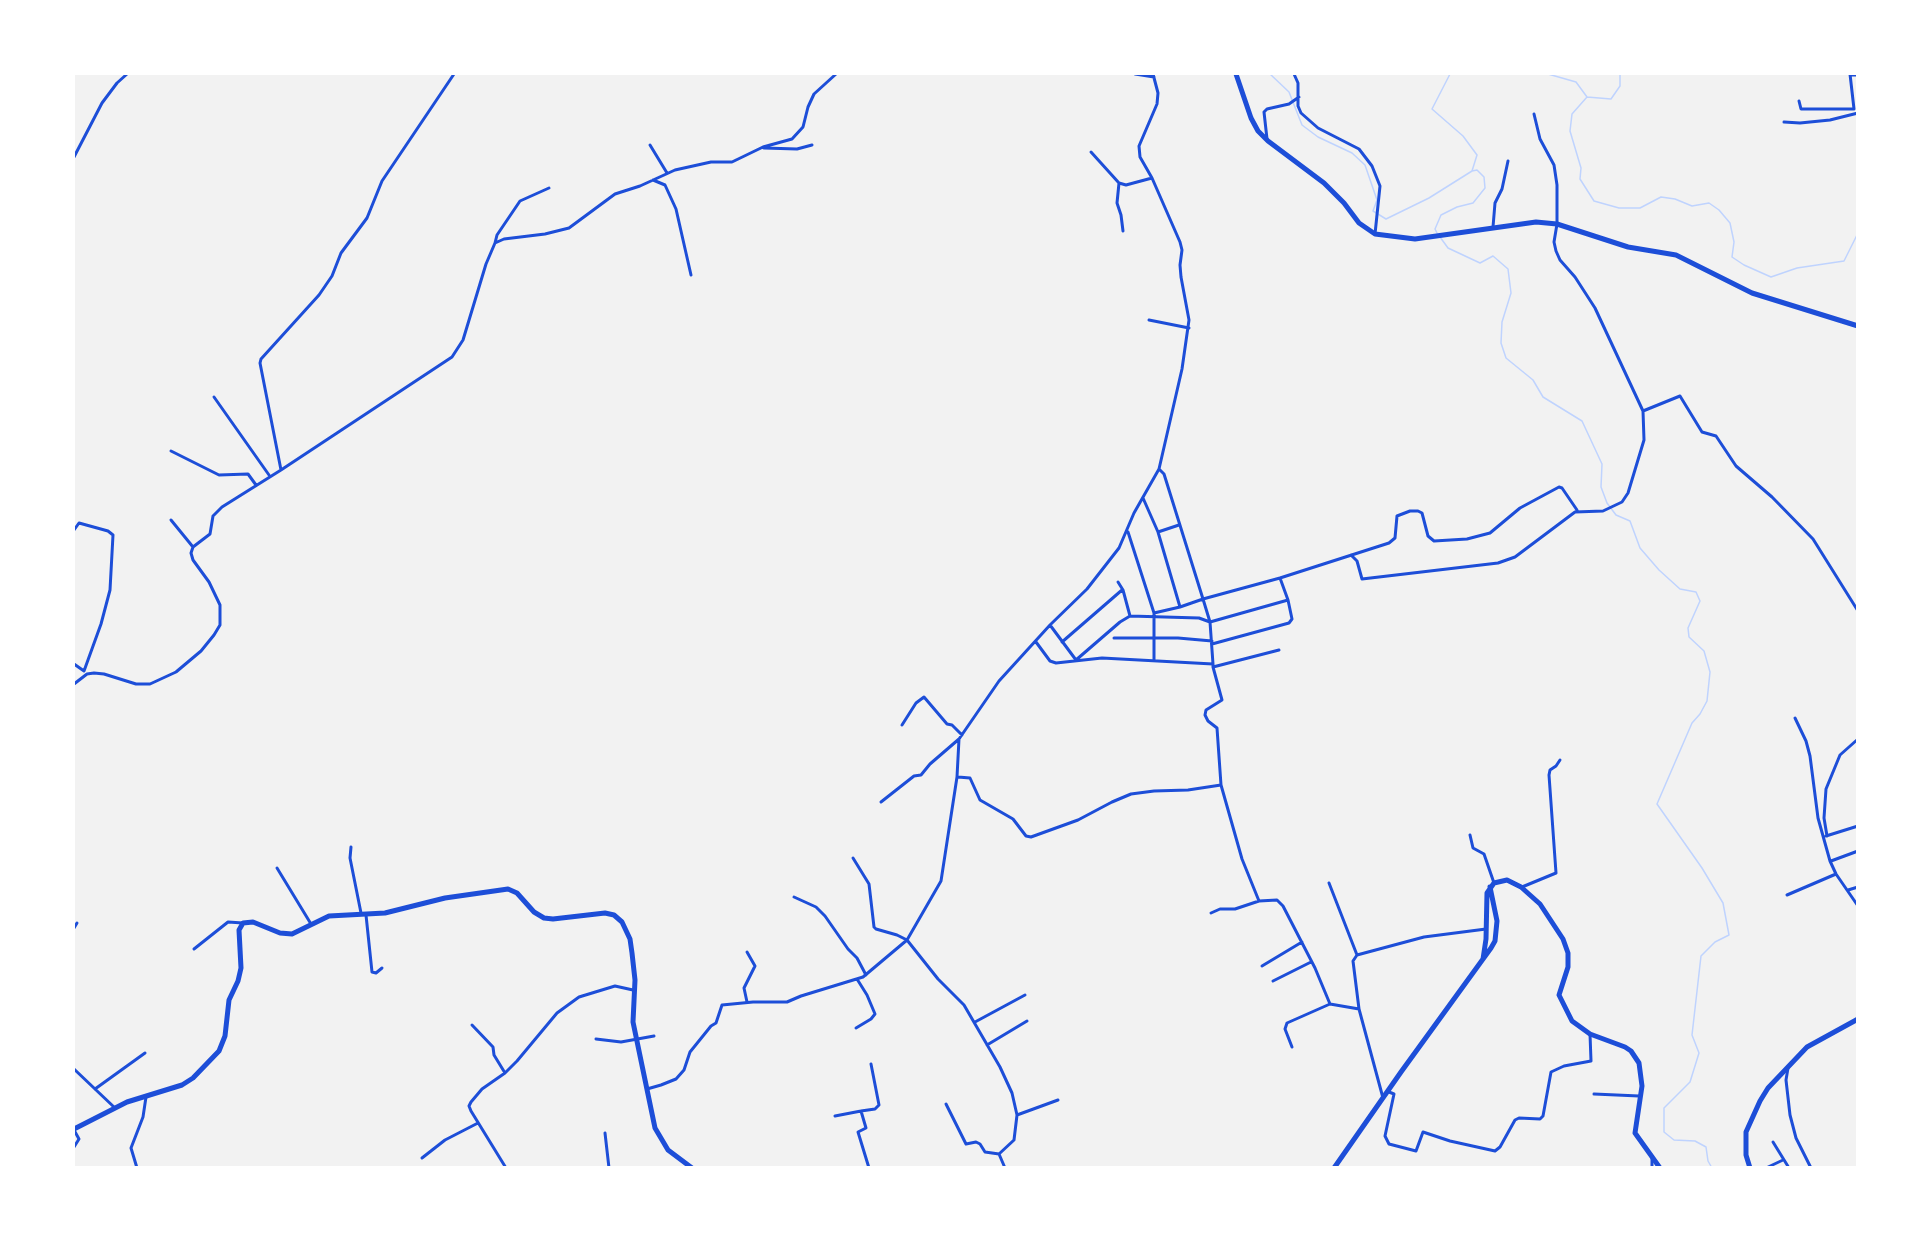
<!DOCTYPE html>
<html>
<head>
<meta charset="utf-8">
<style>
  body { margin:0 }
  #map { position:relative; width:1931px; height:1241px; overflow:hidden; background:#f2f2f2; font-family:"Alegreya Sans",sans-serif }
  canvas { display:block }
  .frame { position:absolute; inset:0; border:75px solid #fff; pointer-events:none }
</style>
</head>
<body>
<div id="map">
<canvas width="1931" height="1241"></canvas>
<div class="frame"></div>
</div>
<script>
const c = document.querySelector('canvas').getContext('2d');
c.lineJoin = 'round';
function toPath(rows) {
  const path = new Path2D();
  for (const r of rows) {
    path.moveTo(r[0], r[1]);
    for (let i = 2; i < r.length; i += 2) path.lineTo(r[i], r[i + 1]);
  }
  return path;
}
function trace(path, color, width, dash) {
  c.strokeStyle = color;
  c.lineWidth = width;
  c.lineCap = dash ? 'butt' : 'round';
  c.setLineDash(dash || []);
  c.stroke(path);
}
trace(toPath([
  [1270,74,1289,92,1302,125,1318,137,1352,153,1365,165,1377,200,1373,211,1386,219,1429,198,1472,171,1477,155,1463,136,1432,109,1450,74],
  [1548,74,1576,82,1587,97,1572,114,1570,131,1581,168,1580,179,1594,201,1619,208,1640,208,1661,197,1675,199,1692,206,1709,203,1719,210,1730,223,1734,242,1732,257,1744,265,1771,277,1797,268,1844,261,1858,233],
  [1587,97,1611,99,1620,86,1620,74],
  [1437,233,1435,229,1441,215,1457,207,1473,203,1485,188,1484,177,1477,170,1472,171],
  [1440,237,1448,248,1480,263,1493,256,1508,269,1511,293,1502,322,1501,343,1506,358,1533,380,1543,397,1582,421,1602,464,1601,487,1607,503,1616,515,1630,521,1640,548,1659,570,1680,589,1696,592,1700,601,1688,628,1689,637,1704,651,1710,672,1707,701,1700,714,1692,723,1657,804,1702,868,1723,903,1729,935,1715,942,1701,956,1692,1035,1699,1053,1690,1082,1664,1108,1664,1132,1674,1140,1695,1141,1706,1147,1708,1161,1712,1168]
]), '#bfd3fe', 1.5);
trace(toPath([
  [1135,74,1154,77],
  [1294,74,1298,83,1298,106,1301,113,1318,128,1359,149,1372,166,1380,186,1375,234],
  [1850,74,1854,109],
  [1850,75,1858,75],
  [1799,101,1801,109,1854,109],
  [1784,122,1800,123,1830,120,1858,113],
  [1267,139,1264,112,1267,109,1289,104,1299,97],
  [650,145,667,173],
  [764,148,797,149,812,145],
  [1091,152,1119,183,1126,185,1152,178],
  [74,157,102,103,117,83,127,74],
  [653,180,665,185,676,209,691,275],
  [1119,183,1117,203,1121,215,1123,231],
  [1493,227,1495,203,1502,189,1508,161],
  [495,243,497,235,520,201,549,188],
  [1149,320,1189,328],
  [214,397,269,475],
  [1643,411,1680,396,1702,432,1716,436,1736,466,1772,497,1813,539,1858,611],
  [171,451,219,475,248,474,256,485],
  [281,470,452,357,463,340,486,264,495,243,504,239,545,234,569,228,615,194,640,186,675,170,711,162,732,162,763,147,792,139,803,127,808,107,814,94,836,74],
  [1143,498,1158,532,1180,607,1203,599,1164,474,1159,469],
  [171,520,193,547],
  [74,530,79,523,108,531,113,535,110,590,101,624,84,671],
  [1128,532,1154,613,1154,661],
  [1158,532,1179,525],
  [1351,555,1357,561,1362,579,1498,563,1515,557,1575,512,1603,511,1622,502,1628,493,1644,440,1643,411,1595,308,1575,277,1560,260,1556,251,1554,242,1557,224,1557,185,1554,165,1540,139,1534,114],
  [1280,578,1389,543,1395,538,1397,516,1410,511,1418,511,1422,513,1428,536,1434,541,1467,539,1490,533,1520,508,1559,487,1562,488,1577,510],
  [1154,613,1180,607],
  [1130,616,1199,618,1210,622,1213,664],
  [1050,625,1076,660,1120,622,1130,616,1123,590,1118,582],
  [1114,638,1178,638,1212,641],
  [1036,642,1050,661,1056,663,1102,658,1213,664,1213,667,1279,650],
  [1062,642,1122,590],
  [1212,644,1289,623,1292,619,1288,600,1280,578,1203,599,1210,622,1288,600],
  [74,664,84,671],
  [1213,667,1222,700,1206,710,1205,715,1208,721,1217,728,1221,785,1242,859,1259,901,1277,900,1283,906,1315,968,1330,1004,1359,1009,1383,1098],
  [74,684,87,674,94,673,104,674,136,684,150,684,176,672,201,651,214,635,220,625,220,605,209,582,193,560,191,553,193,547,210,534,213,516,222,507,281,470,260,363,261,359,319,295,332,276,341,253,367,218,382,181,454,74],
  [1795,718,1806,741,1810,756,1818,818,1830,861,1836,874,1858,906],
  [902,725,916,703,924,697,947,724,952,725,962,735],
  [958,777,970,778,980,800,1013,819,1026,836,1031,837,1078,820,1112,802,1131,794,1154,791,1188,790,1221,785],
  [881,802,914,776,921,775,930,764,959,739],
  [1470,835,1473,848,1484,854,1494,883],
  [1826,836,1858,826],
  [1827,836,1824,818,1826,789,1840,755,1858,739],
  [351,847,350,858,361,913],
  [853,858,869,884,874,927,876,929,897,935,907,940,938,979,964,1005,1000,1067,1012,1093,1017,1115,1014,1140,999,1154,1005,1168],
  [1831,861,1858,851],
  [277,868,311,924],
  [1329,883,1357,955],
  [1522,887,1556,873,1549,775,1550,770,1556,766,1560,760],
  [1848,890,1858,887],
  [1787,895,1836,874],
  [794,897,816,907,825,916,848,949,857,958,866,975],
  [1211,913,1220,909,1235,909,1259,901],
  [366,915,372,972,376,973,382,968],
  [74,928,77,923],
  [194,949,228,922,243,923],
  [1262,966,1302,942],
  [1273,981,1311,962],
  [747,1002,744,988,755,966,747,952],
  [1359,1009,1353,961,1357,955,1424,937,1486,929],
  [975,1022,1025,995],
  [472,1025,493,1047,494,1055,505,1073],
  [856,1028,871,1019,875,1014,867,995,857,979],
  [596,1039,621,1042,654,1036],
  [987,1045,1027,1021],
  [1292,1047,1285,1029,1287,1023,1330,1004],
  [1788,1068,1786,1080,1790,1115,1796,1138,1811,1168],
  [74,1069,115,1108],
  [95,1089,145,1053],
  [647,1089,661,1085,676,1079,684,1070,690,1052,711,1026,716,1023,722,1005,753,1002,787,1002,801,996,863,977,907,940,941,881,957,777,959,739,999,681,1050,625,1087,589,1119,548,1134,513,1159,469,1182,369,1189,320,1181,277,1180,265,1182,250,1180,242,1152,178,1140,157,1139,146,1157,104,1158,93,1153,74],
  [1389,1092,1394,1094,1385,1136,1389,1144,1416,1151,1423,1132,1450,1141,1495,1151,1500,1147,1515,1120,1519,1118,1540,1119,1543,1116,1551,1072,1564,1066,1591,1061,1590,1034],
  [1594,1094,1639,1096],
  [946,1104,966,1144,976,1142,980,1144,985,1152,999,1154],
  [1017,1115,1058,1100],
  [835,1116,861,1111],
  [74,1130,79,1139,74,1147],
  [605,1133,609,1168],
  [1773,1142,1789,1168],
  [422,1158,445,1140,478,1123],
  [137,1168,131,1148,143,1117,146,1097],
  [506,1168,471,1111,469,1106,471,1102,482,1089,505,1073,517,1061,557,1013,579,997,615,986,633,990],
  [869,1168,858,1132,866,1128,861,1111,875,1109,879,1105,871,1064],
  [1652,1168,1652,1159],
  [1766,1168,1783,1160]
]), '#1d4ed8', 3);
trace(toPath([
  [1483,959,1486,939,1487,893,1494,883,1507,880,1521,887,1540,904,1563,939,1568,953,1568,967,1559,995,1572,1021,1590,1034,1625,1047,1631,1051,1639,1063,1642,1086,1635,1133,1660,1168],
  [74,1129,127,1102,182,1085,193,1078,219,1051,225,1036,229,1000,238,981,241,968,239,930,243,923,253,922,280,933,292,934,329,916,385,913,445,898,508,889,517,893,534,912,544,918,553,919,605,913,614,915,622,922,630,939,632,953,635,980,633,1022,655,1128,668,1150,692,1168],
  [1334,1168,1401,1072,1491,948,1495,941,1497,921,1490,887],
  [1750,1168,1746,1155,1746,1132,1760,1101,1768,1088,1807,1047,1858,1019]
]), '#1d4ed8', 5);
trace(toPath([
  [1236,74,1251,118,1258,131,1268,141,1324,183,1344,203,1359,223,1375,234,1415,239,1536,222,1557,224,1628,247,1676,255,1752,293,1858,326]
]), '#1d4ed8', 5);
</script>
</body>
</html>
